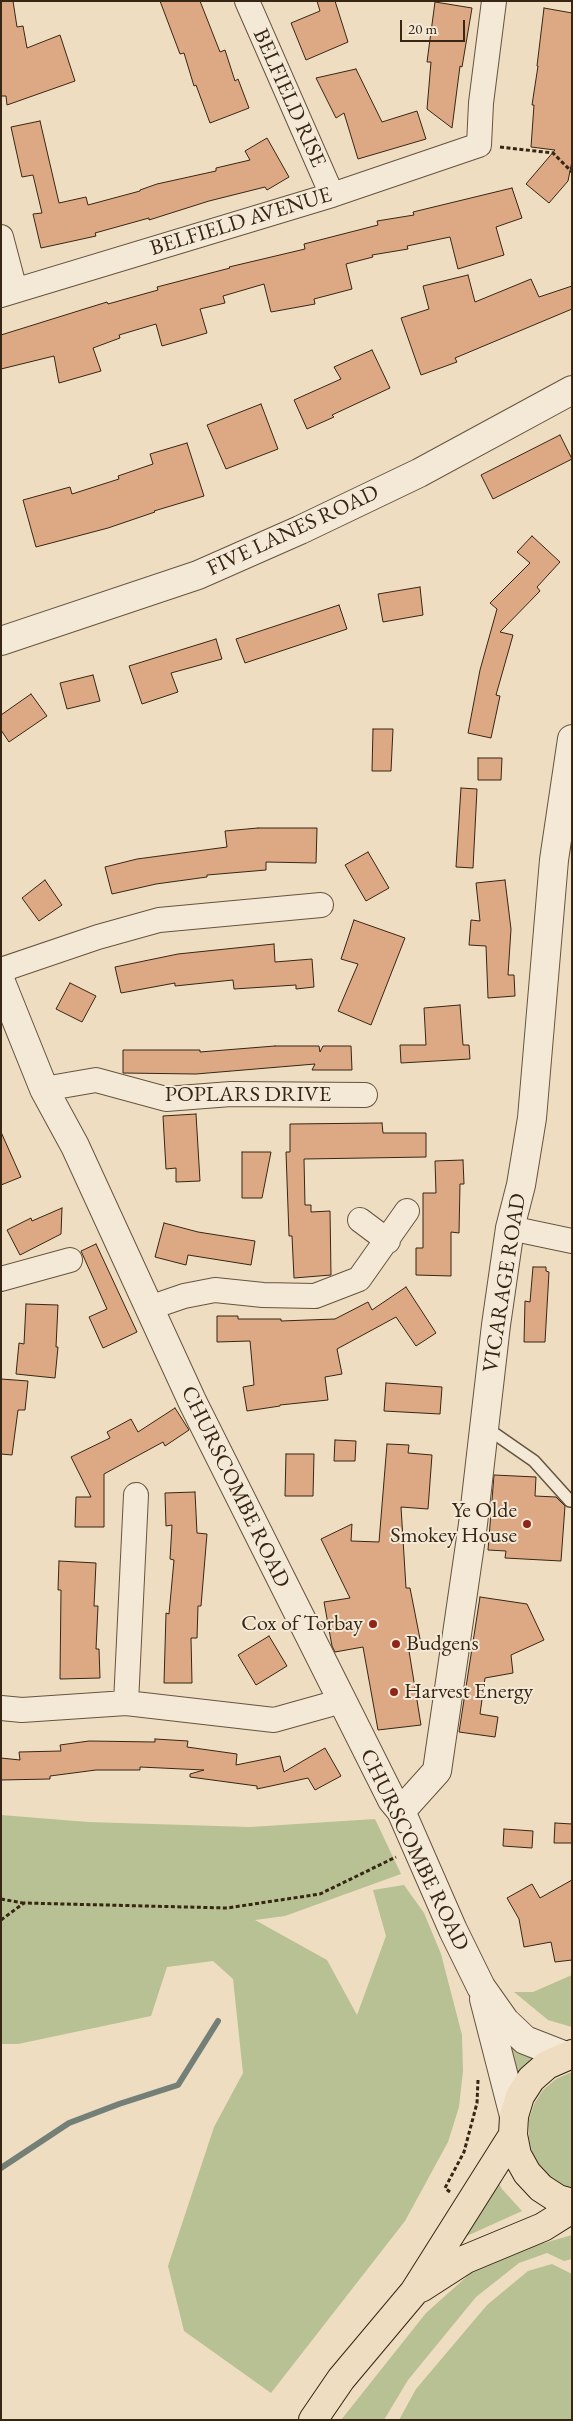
<!DOCTYPE html>
<html>
<head>
<meta charset="utf-8">
<style>
  body { margin:0 }
  #map { position:relative; width:573px; height:2421px; overflow:hidden; background:#eeddc0; font-family:"EB Garamond",serif }
  canvas { display:block }
  .frame { position:absolute; inset:0; border:2px solid #372614; pointer-events:none }
  .scale { position:absolute; left:400px; top:20px; width:65px; height:22px; box-sizing:border-box; border:2px solid #372614; border-top:0; padding-left:6px; font-size:15px; line-height:18px; white-space:nowrap; color:#372614; -webkit-text-stroke:4px #f4e9d6; paint-order:stroke }
</style>
</head>
<body>
<div id="map">
<canvas width="573" height="2421"></canvas>
<div class="frame"></div>
<div class="scale">20 m</div>
</div>
<script>
const c = document.querySelector('canvas').getContext('2d');
c.lineJoin = 'round';
function fill(path, color) {
  c.fillStyle = color;
  c.fill(path, 'evenodd');
}
function toPath(rows) {
  const path = new Path2D();
  for (const r of rows) {
    path.moveTo(r[0], r[1]);
    for (let i = 2; i < r.length; i += 2) path.lineTo(r[i], r[i + 1]);
  }
  return path;
}
function trace(path, color, width, dash) {
  c.strokeStyle = color;
  c.lineWidth = width;
  c.lineCap = dash ? 'butt' : 'round';
  c.setLineDash(dash || []);
  c.stroke(path);
}
function write(font, color, halo, rows, align = 'center') {
  c.font = font + ' "EB Garamond",serif';
  c.lineWidth = 4;
  c.setLineDash([]);
  c.textBaseline = 'middle';
  c.strokeStyle = halo;
  c.fillStyle = color;
  for (const [text, x, y, turn = 0] of rows) {
    c.save();
    c.translate(x, y);
    c.rotate((+turn || 0) * Math.PI / 180);
    c.textAlign = isNaN(turn) ? turn : align;
    if (halo) c.strokeText(text, 0, 0);
    c.fillText(text, 0, 0);
    c.restore();
  }
}
fill(toPath([
  [1,1815,88,1822,250,1827,375,1819,401,1874,285,1916,255,1920,327,1960,357,2015,386,1936,373,1890,404,1885,424,1913,441,1954,462,2035,463,2071,459,2107,448,2142,405,2221,271,2393,184,2331,168,2266,214,2127,243,2073,233,1979,213,1961,167,1967,151,2016,18,2044,1,2044],
  [572,1975,572,2027,548,2020,514,1992,533,1992],
  [504,2032,540,2057,525,2066,515,2076],
  [572,2072,572,2189,553,2180,541,2168,532,2153,529,2137,529,2120,534,2104,543,2090,556,2079],
  [497,2179,502,2189,522,2211,458,2240],
  [572,2235,572,2259,564,2261,547,2253,519,2263,476,2297,408,2380,384,2420,341,2420,426,2313,473,2271,509,2253],
  [552,2264,572,2274,572,2420,399,2420,416,2389,487,2305,528,2271]
]), '#b8c193');
trace(toPath([
  [1,2168,69,2123,119,2104,178,2085,218,2021]
]), '#737f77', 6);
const building = toPath([
  [1,1,13,1,17,27,23,26,27,48,60,35,75,81,7,105,6,96,1,96,1,1],
  [160,1,200,1,220,52,225,50,235,81,238,79,249,108,210,123,196,85,194,86,184,53,180,54,160,1],
  [317,1,335,1,348,42,306,60,291,23,320,11,317,1],
  [435,2,472,8,462,67,460,66,452,128,427,109,431,62,427,62,435,2],
  [544,8,572,13,572,161,568,181,549,203,526,184,555,150,531,147,534,105,532,105,538,66,537,66,544,8],
  [356,69,382,122,417,111,426,139,358,159,344,113,336,118,316,78,356,69],
  [40,121,59,203,86,197,88,205,140,191,140,190,157,184,216,171,216,168,250,160,245,151,267,138,289,177,267,190,265,187,209,201,149,220,149,218,95,233,96,236,41,248,33,214,42,213,33,175,22,177,11,127,40,121],
  [512,188,522,218,496,227,504,255,458,269,450,237,407,246,408,249,372,255,373,257,346,264,352,289,314,299,315,304,271,312,264,284,223,296,225,303,200,309,207,333,162,346,156,324,119,335,120,338,93,348,101,371,59,383,54,356,1,369,1,335,107,302,108,304,158,290,157,287,230,268,229,267,305,249,304,244,378,225,377,221,414,215,413,212,512,188],
  [468,275,475,302,531,279,539,297,572,286,572,309,455,358,457,362,421,375,401,318,429,309,423,286,468,275],
  [372,350,390,388,332,415,334,417,307,429,294,400,341,379,334,367,372,350],
  [261,404,278,449,226,469,207,425,261,404],
  [560,435,572,459,493,499,481,475,560,435],
  [187,443,204,496,154,511,155,512,108,528,36,547,23,500,70,487,72,494,119,479,118,476,153,464,150,454,187,443],
  [532,536,560,562,537,587,540,591,500,632,513,635,496,695,500,696,491,738,468,733,480,670,497,609,490,603,530,563,517,552,532,536],
  [420,587,423,615,383,622,378,594,420,587],
  [339,605,347,629,245,663,236,639,339,605],
  [216,639,222,659,171,673,178,692,142,704,129,666,216,639],
  [93,675,100,701,67,709,60,683,93,675],
  [31,694,47,716,9,742,1,730,1,715,31,694],
  [373,729,393,729,391,771,372,771,373,729],
  [478,758,502,758,501,780,478,780,478,758],
  [461,788,477,789,473,868,456,867,461,788],
  [258,828,317,828,316,863,266,862,266,870,207,875,207,877,156,884,112,894,105,867,137,859,227,847,225,831,258,828],
  [368,852,389,888,366,901,345,865,368,852],
  [45,880,62,905,39,921,22,898,45,880],
  [505,880,511,929,508,975,514,975,515,996,488,998,486,946,469,945,471,920,480,921,476,883,505,880],
  [354,920,405,938,371,1025,338,1011,358,964,341,959,354,920],
  [274,944,275,962,312,959,314,987,296,989,296,985,234,989,233,980,175,986,175,983,121,993,115,967,178,954,274,944],
  [70,983,96,996,82,1022,56,1009,70,983],
  [460,1005,463,1045,469,1045,470,1059,401,1063,400,1045,426,1045,424,1008,460,1005],
  [275,1046,319,1046,320,1052,323,1046,351,1046,352,1070,312,1070,315,1064,196,1074,123,1073,123,1050,200,1050,200,1052,275,1046],
  [196,1114,200,1181,176,1182,176,1168,166,1169,163,1116,196,1114],
  [382,1123,383,1133,426,1133,426,1157,304,1159,305,1205,311,1205,311,1212,330,1211,331,1275,294,1278,292,1236,289,1236,286,1152,290,1152,290,1124,382,1123],
  [1,1132,21,1177,1,1185,1,1132],
  [242,1152,271,1152,262,1198,242,1198,242,1152],
  [463,1160,464,1184,460,1184,459,1233,451,1232,451,1276,416,1275,416,1248,423,1248,423,1193,436,1193,435,1161,463,1160],
  [62,1208,61,1234,20,1255,7,1230,31,1218,32,1221,62,1208],
  [164,1223,198,1232,255,1241,251,1265,188,1255,186,1265,155,1257,164,1223],
  [96,1244,137,1332,103,1348,89,1317,107,1309,81,1251,96,1244],
  [533,1267,546,1267,546,1271,549,1272,545,1342,524,1342,525,1301,530,1302,533,1267],
  [406,1287,436,1333,416,1346,396,1317,337,1349,342,1374,325,1377,328,1400,280,1405,280,1406,247,1411,243,1387,254,1385,250,1341,217,1342,217,1316,238,1316,238,1319,281,1319,281,1321,335,1319,368,1302,372,1310,406,1287],
  [26,1304,58,1305,56,1347,58,1347,55,1378,16,1374,19,1343,24,1344,26,1304],
  [1,1379,28,1381,25,1410,18,1410,12,1455,1,1454,1,1379],
  [386,1383,442,1387,440,1414,384,1411,386,1383],
  [175,1408,189,1430,165,1446,163,1442,104,1474,104,1527,75,1527,76,1497,91,1497,71,1457,110,1438,107,1432,131,1419,138,1432,175,1408],
  [335,1440,356,1441,355,1461,334,1461,335,1440],
  [387,1444,409,1445,408,1453,432,1455,428,1509,401,1507,406,1588,410,1588,422,1649,409,1651,421,1725,378,1730,363,1647,335,1652,332,1646,324,1602,350,1598,321,1539,352,1524,351,1541,379,1542,387,1444],
  [286,1454,314,1454,313,1496,285,1496,286,1454],
  [494,1475,536,1477,535,1496,556,1497,565,1506,561,1561,505,1558,506,1551,488,1550,494,1475],
  [195,1492,197,1533,207,1534,201,1606,198,1606,197,1638,191,1638,192,1683,164,1683,166,1613,169,1614,174,1560,170,1559,172,1525,166,1526,165,1493,195,1492],
  [59,1561,96,1563,94,1606,98,1606,96,1649,99,1649,100,1678,60,1679,61,1590,58,1590,59,1561],
  [480,1597,527,1604,544,1640,511,1655,513,1673,485,1678,480,1714,498,1717,495,1737,459,1732,480,1597],
  [269,1636,287,1666,256,1685,238,1655,269,1636],
  [155,1739,188,1741,187,1747,237,1754,236,1765,280,1756,284,1772,325,1748,341,1776,315,1790,308,1778,257,1789,257,1786,190,1777,190,1774,204,1770,140,1767,140,1770,96,1770,50,1776,50,1779,1,1780,1,1758,20,1760,19,1752,61,1751,60,1745,89,1741,155,1742,155,1739],
  [555,1823,572,1824,572,1843,554,1843,555,1823],
  [504,1829,533,1831,532,1848,503,1846,504,1829],
  [572,1880,572,1960,555,1962,551,1942,524,1947,519,1919,507,1898,532,1884,540,1898,572,1880]
]);
fill(building, '#dda985');
trace(building, '#372614', 1);
const service = toPath([
  [485,1427,534,1461,570,1501]
]);
const minor = toPath([
  [247,1,332,195],
  [1,237,15,290],
  [1,295,332,195,479,145,481,103,494,1],
  [1,970,98,937,159,920,321,905],
  [44,1089,96,1080,166,1099,231,1094,365,1095],
  [360,1220,388,1241],
  [510,1228,572,1241],
  [1,1279,70,1260],
  [149,1308,184,1296,215,1290,263,1295,315,1296,359,1279,407,1211],
  [126,1703,136,1495],
  [1,1708,22,1710,126,1703,274,1720,342,1701]
]);
const tertiary = toPath([
  [1,641,198,575,300,530,419,473,572,390],
  [1,982,44,1089,75,1146,193,1403,392,1800,401,1811,453,1930,481,1987,505,2021,525,2040,566,2056],
  [401,1811,437,1771,473,1524,496,1325,510,1228,521,1185,532,1118,554,860,572,739],
  [484,1999,514,2116]
]);
const trunk = toPath([
  [572,2054,547,2065,531,2079,520,2096,514,2116,513,2135,517,2155,527,2173,541,2188,558,2199,572,2203],
  [421,2288,466,2259,543,2227,572,2209],
  [313,2420,341,2379,414,2292,513,2135]
]);
trace(service, '#65543f', 14);
trace(minor, '#65543f', 26);
trace(tertiary, '#65543f', 30);
trace(trunk, '#372614', 30);
trace(toPath([
  [500,147,553,153,572,172],
  [1,1899,23,1903],
  [1,1920,24,1903,227,1908,320,1894,396,1857],
  [450,2192,445,2188,464,2152,477,2103,478,2080]
]), '#372614', 3, [4, 2.5]);
trace(service, '#f4e9d6', 11);
trace(minor, '#f4e9d6', 24);
trace(tertiary, '#f4e9d6', 28);
trace(trunk, '#eeddc0', 28);
for (const [x, y, r, color] of [
  [527,1524,5,"#8f2418"],
  [373,1624,5,"#8f2418"],
  [396,1644,5,"#8f2418"],
  [394,1692,5,"#8f2418"]
]) {
  const dot = new Path2D();
  dot.arc(x, y, r, 0, 2 * Math.PI);
  c.fillStyle = color;
  c.fill(dot);
  trace(dot, '#f4e9d6', 2);
}
write('22px', '#372614', '#f4e9d6', [
  ["BELFIELD RISE",289,98,66],
  ["BELFIELD AVENUE",241,222,-17],
  ["FIVE LANES ROAD",293,531,-25],
  ["POPLARS DRIVE",248,1095],
  ["VICARAGE ROAD",505,1283,-81],
  ["CHURSCOMBE ROAD",235,1487,64],
  ["CHURSCOMBE ROAD",414,1850,64]
]);
write('22px', '#372614', '#f4e9d6', [
  ["Ye Olde",517,1511],
  ["Smokey House",517,1536],
  ["Cox of Torbay",363,1624],
  ["Budgens",406,1644,"left"],
  ["Harvest Energy",404,1692,"left"]
], 'right');
</script>
</body>
</html>
